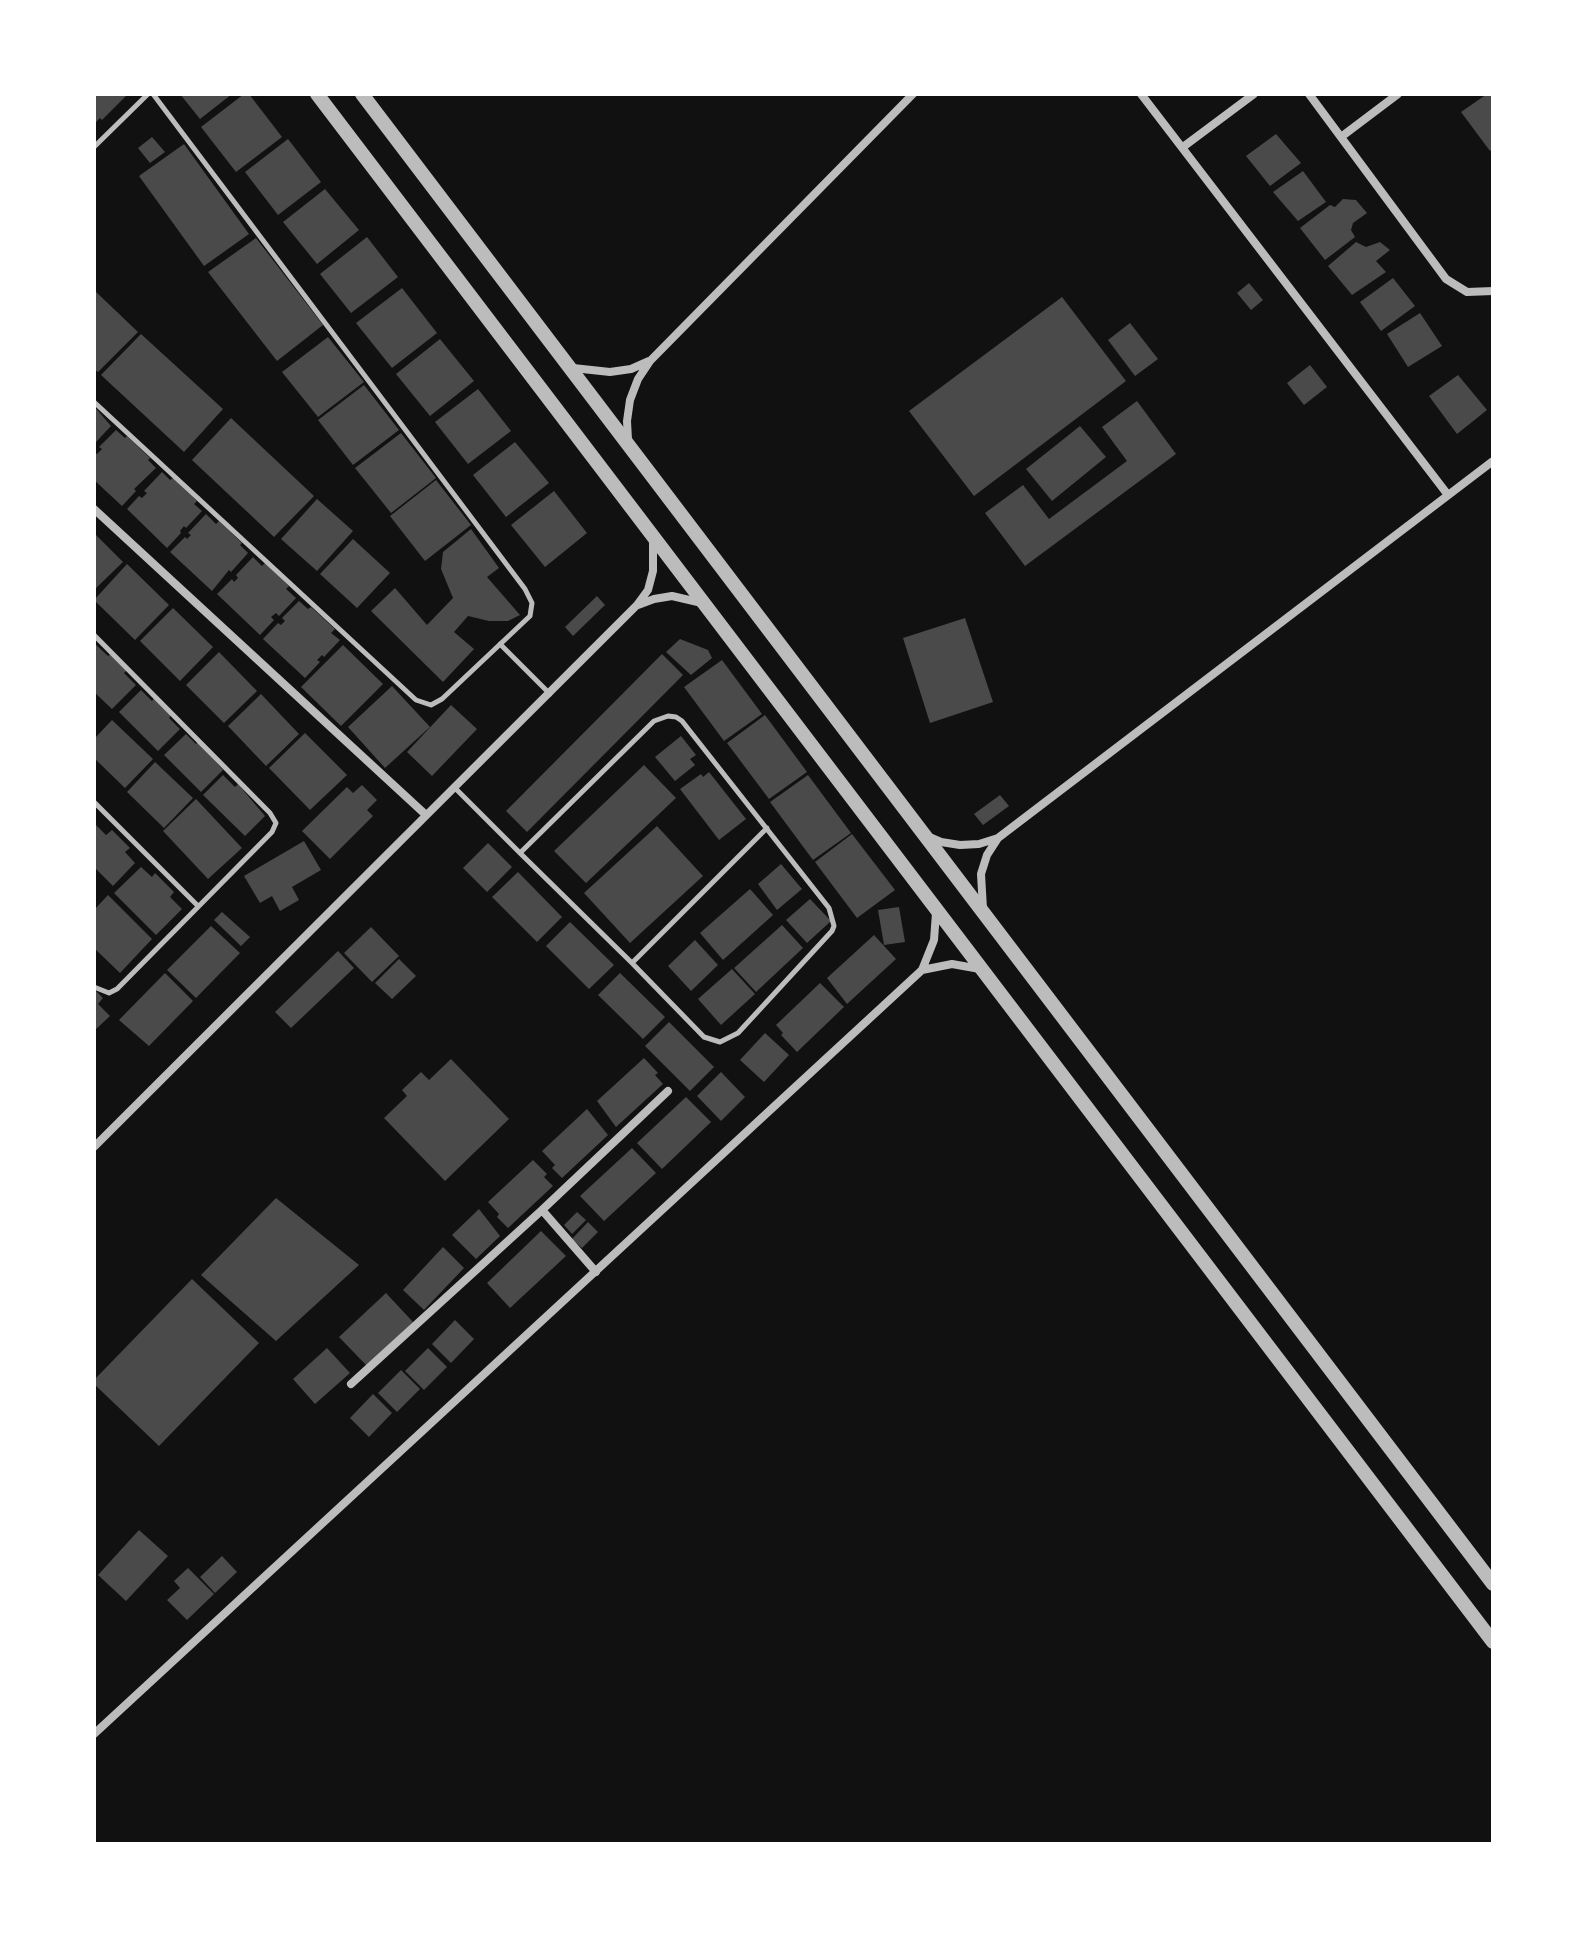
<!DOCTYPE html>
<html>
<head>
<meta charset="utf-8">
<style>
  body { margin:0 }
  #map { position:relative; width:1587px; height:1938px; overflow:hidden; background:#111; font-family:Rubik,sans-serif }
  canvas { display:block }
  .frame { position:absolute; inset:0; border:96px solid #fff; pointer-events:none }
</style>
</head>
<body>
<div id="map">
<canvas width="1587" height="1938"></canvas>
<div class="frame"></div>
</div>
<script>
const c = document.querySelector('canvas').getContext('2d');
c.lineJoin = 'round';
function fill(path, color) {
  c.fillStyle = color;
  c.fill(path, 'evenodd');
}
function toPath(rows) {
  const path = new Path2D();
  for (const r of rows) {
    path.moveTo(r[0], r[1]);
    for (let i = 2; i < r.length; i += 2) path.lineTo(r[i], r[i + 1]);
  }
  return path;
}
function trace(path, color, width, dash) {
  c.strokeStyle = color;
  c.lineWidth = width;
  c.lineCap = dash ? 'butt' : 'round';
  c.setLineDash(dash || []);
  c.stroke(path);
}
fill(toPath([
  [94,94,125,94,127,95,102,120,100,118,94,124],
  [180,94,232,94,200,119],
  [244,94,249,94,282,137,236,172,201,127],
  [1487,94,1493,94,1493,148,1490,151,1461,112],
  [1276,134,1301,163,1270,186,1246,156],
  [152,137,165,152,150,163,138,148],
  [288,139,321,182,278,215,245,172],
  [184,144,249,234,204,266,139,176],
  [1303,171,1326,202,1298,221,1273,192],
  [325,189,359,230,317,264,283,222],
  [1343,199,1356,200,1367,213,1353,223,1351,230,1355,237,1325,260,1300,228,1330,205,1335,207],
  [367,237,398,277,351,313,320,274],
  [256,238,323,325,277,361,208,272],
  [1356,242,1366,247,1380,242,1390,250,1376,261,1386,272,1352,295,1328,266],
  [1393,278,1415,306,1381,331,1360,302],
  [1249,283,1263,300,1251,310,1237,293],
  [402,288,437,333,392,368,356,323],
  [94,290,138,332,98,372,94,369],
  [1062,297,1126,381,974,496,909,411],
  [1420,313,1442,346,1408,367,1387,334],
  [1130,323,1158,359,1135,376,1108,340],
  [141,334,223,409,184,452,101,375],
  [328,337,364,382,318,417,282,372],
  [440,339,474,381,430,416,396,374],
  [1310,365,1327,387,1304,405,1287,383],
  [1458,375,1487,410,1457,434,1429,396],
  [364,385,399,430,353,465,318,420],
  [478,389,511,431,468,464,435,422],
  [1137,401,1176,454,1025,566,985,513,1023,485,1049,519,1127,461,1102,427],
  [94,406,111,426,96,442,94,441],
  [231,418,314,496,274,537,192,460],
  [1080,426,1106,457,1052,501,1026,469],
  [116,430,125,438,127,436,150,458,148,460,156,468,134,489,136,491,122,506,94,480,94,452,97,454,102,449,99,447],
  [401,433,436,478,391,513,355,468],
  [515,442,549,483,506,517,473,475],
  [162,472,170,480,173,478,197,501,194,504,202,511,186,528,184,526,180,531,181,533,167,548,127,509,139,496,142,498,147,493,144,491],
  [436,480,471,525,425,561,390,516],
  [554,491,587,533,545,567,511,525],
  [317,499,353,531,317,571,281,539],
  [206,514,216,524,219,521,242,543,240,545,248,553,231,572,229,570,212,591,170,552,185,537,187,539,191,535,188,533],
  [471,529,499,568,487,577,520,615,508,621,489,621,468,616,454,632,474,649,443,682,371,611,395,588,427,625,453,598,441,569,443,552],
  [94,533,123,562,94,590],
  [353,539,390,573,357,608,320,574],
  [253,557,262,566,265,563,289,586,286,589,296,598,279,616,276,613,271,617,274,620,260,635,217,594,232,579,234,582,238,578,236,575],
  [127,564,169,605,135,640,94,600],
  [597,596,605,605,573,636,565,627],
  [299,601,308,609,311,607,335,629,331,633,340,640,324,657,322,655,317,660,320,662,305,678,263,639,278,623,281,625,285,621,282,618],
  [173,608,213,647,180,681,140,641],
  [965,618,993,702,930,723,903,638],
  [680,639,708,650,712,658,691,675,666,652],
  [94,643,108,656,111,654,127,670,124,673,136,685,112,709,94,692],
  [343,645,383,684,341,726,301,687],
  [219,652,257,691,224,723,186,685],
  [662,654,683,675,527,832,506,811],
  [722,660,762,714,724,741,684,687],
  [392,686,430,727,385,768,348,727],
  [141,690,152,701,154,698,171,715,169,718,180,729,158,751,119,712],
  [261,694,299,734,266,766,228,726],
  [451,705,477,729,432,776,407,752],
  [765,715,807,772,769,799,727,743],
  [112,720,153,759,125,788,94,758,94,739],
  [305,733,347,775,310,810,269,768],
  [186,734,196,744,198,742,223,770,201,792,164,755],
  [681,736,696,755,690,759,695,765,675,781,655,757],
  [155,762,193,798,164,828,127,792],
  [644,765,676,798,586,883,554,851],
  [709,772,746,819,719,840,680,789,701,774,703,777],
  [223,775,235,787,238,784,265,816,245,836,203,795],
  [808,775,851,833,813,860,770,802],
  [362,785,377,800,367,810,373,816,330,859,302,831,347,787,353,793],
  [1000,795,1009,806,983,825,974,814],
  [196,799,242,848,208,879,163,831],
  [94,823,106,835,112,830,130,848,125,852,135,863,113,886,94,867],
  [657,826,703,876,630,943,584,893],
  [852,834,895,890,857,918,815,862],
  [304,841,321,870,292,887,299,900,280,911,272,896,260,903,244,876],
  [488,843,512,867,487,892,463,868],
  [781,864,802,889,777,910,758,884],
  [141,867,152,877,155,873,174,892,170,897,182,909,156,935,114,893],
  [518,872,562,917,537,942,492,897],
  [750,889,773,915,723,960,700,933],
  [108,895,152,939,120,973,94,948,94,910],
  [810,899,831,921,807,943,786,920],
  [899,907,905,942,884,945,878,910],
  [222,912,250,937,241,946,214,920],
  [570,922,614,965,589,989,546,946],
  [782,925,803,948,756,992,734,968],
  [211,926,240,953,196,998,167,970],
  [371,927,399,956,372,982,344,953],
  [874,935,896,959,847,1004,827,978],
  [695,940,718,965,691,991,668,966],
  [338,951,354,968,291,1028,275,1012],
  [399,959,416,976,392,999,375,983],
  [732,969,755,994,721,1025,698,999],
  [165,973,193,1001,149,1046,119,1020],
  [620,973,665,1017,643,1039,598,995],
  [820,983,844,1007,797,1052,781,1035,783,1033,776,1025],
  [94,989,103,998,98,1004,110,1016,94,1031],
  [669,1022,714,1067,690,1091,645,1046],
  [765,1033,789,1055,764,1082,740,1060],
  [644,1058,658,1073,655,1075,663,1084,616,1127,597,1101],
  [451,1059,509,1119,445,1181,384,1118,407,1096,402,1090,421,1072,429,1080],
  [721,1072,745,1097,721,1121,697,1096],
  [686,1097,711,1122,662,1169,637,1143],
  [587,1109,608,1135,562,1178,552,1168,555,1165,542,1151],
  [632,1148,656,1173,604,1221,580,1196],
  [533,1160,547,1174,544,1177,553,1186,508,1228,497,1217,499,1214,488,1202],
  [276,1198,359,1265,276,1341,201,1275],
  [479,1209,500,1236,476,1259,452,1235],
  [577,1212,586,1220,572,1234,564,1225],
  [588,1222,598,1232,582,1248,572,1239],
  [541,1231,566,1256,510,1308,487,1283],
  [443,1247,464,1268,424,1310,403,1290],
  [192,1279,259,1343,159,1446,94,1384,94,1380],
  [386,1293,413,1322,367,1366,339,1337],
  [455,1320,474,1339,451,1363,432,1344],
  [327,1348,350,1373,315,1404,293,1379],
  [428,1348,447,1367,424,1390,405,1371],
  [401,1370,420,1389,397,1412,378,1393],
  [373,1394,392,1413,369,1437,350,1418],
  [139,1530,168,1556,126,1601,98,1575],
  [222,1556,237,1572,215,1593,200,1577],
  [188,1568,214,1594,187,1620,167,1600,180,1588,174,1581]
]), '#4a4a4a');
trace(toPath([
  [94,147,148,94],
  [94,402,416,700,431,705,442,699,530,616,532,603,525,589,153,94],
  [94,635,270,813,276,823,272,832,117,989,109,993,94,987],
  [500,644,550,694],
  [454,787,520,853,632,963,704,1037,720,1042,738,1033,832,931,834,926,829,908,682,721,676,717,668,716,654,721,520,853],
  [94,802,198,906],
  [632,963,767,828]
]), '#bcbcbc', 5);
trace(toPath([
  [1141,94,1448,495],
  [1309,94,1446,279,1467,292,1493,291],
  [1341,137,1398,94],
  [1183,147,1254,94],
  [573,368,610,372,631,369,649,361],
  [628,440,627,421,630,400,638,379,650,361,913,94],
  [94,509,426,815],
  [638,605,654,599,672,596,702,603],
  [927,836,941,842,960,845,979,844,998,838,1493,461],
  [983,909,981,874,987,855,998,838],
  [922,970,952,964,980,969],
  [94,1147,637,605,648,590,653,571,653,542],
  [542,1210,668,1091],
  [351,1384,542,1210,596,1272],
  [94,1734,922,970,934,940,936,913]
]), '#bcbcbc', 8);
trace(toPath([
  [317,94,1493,1642],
  [362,94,1493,1584]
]), '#bcbcbc', 14);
</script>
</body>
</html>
